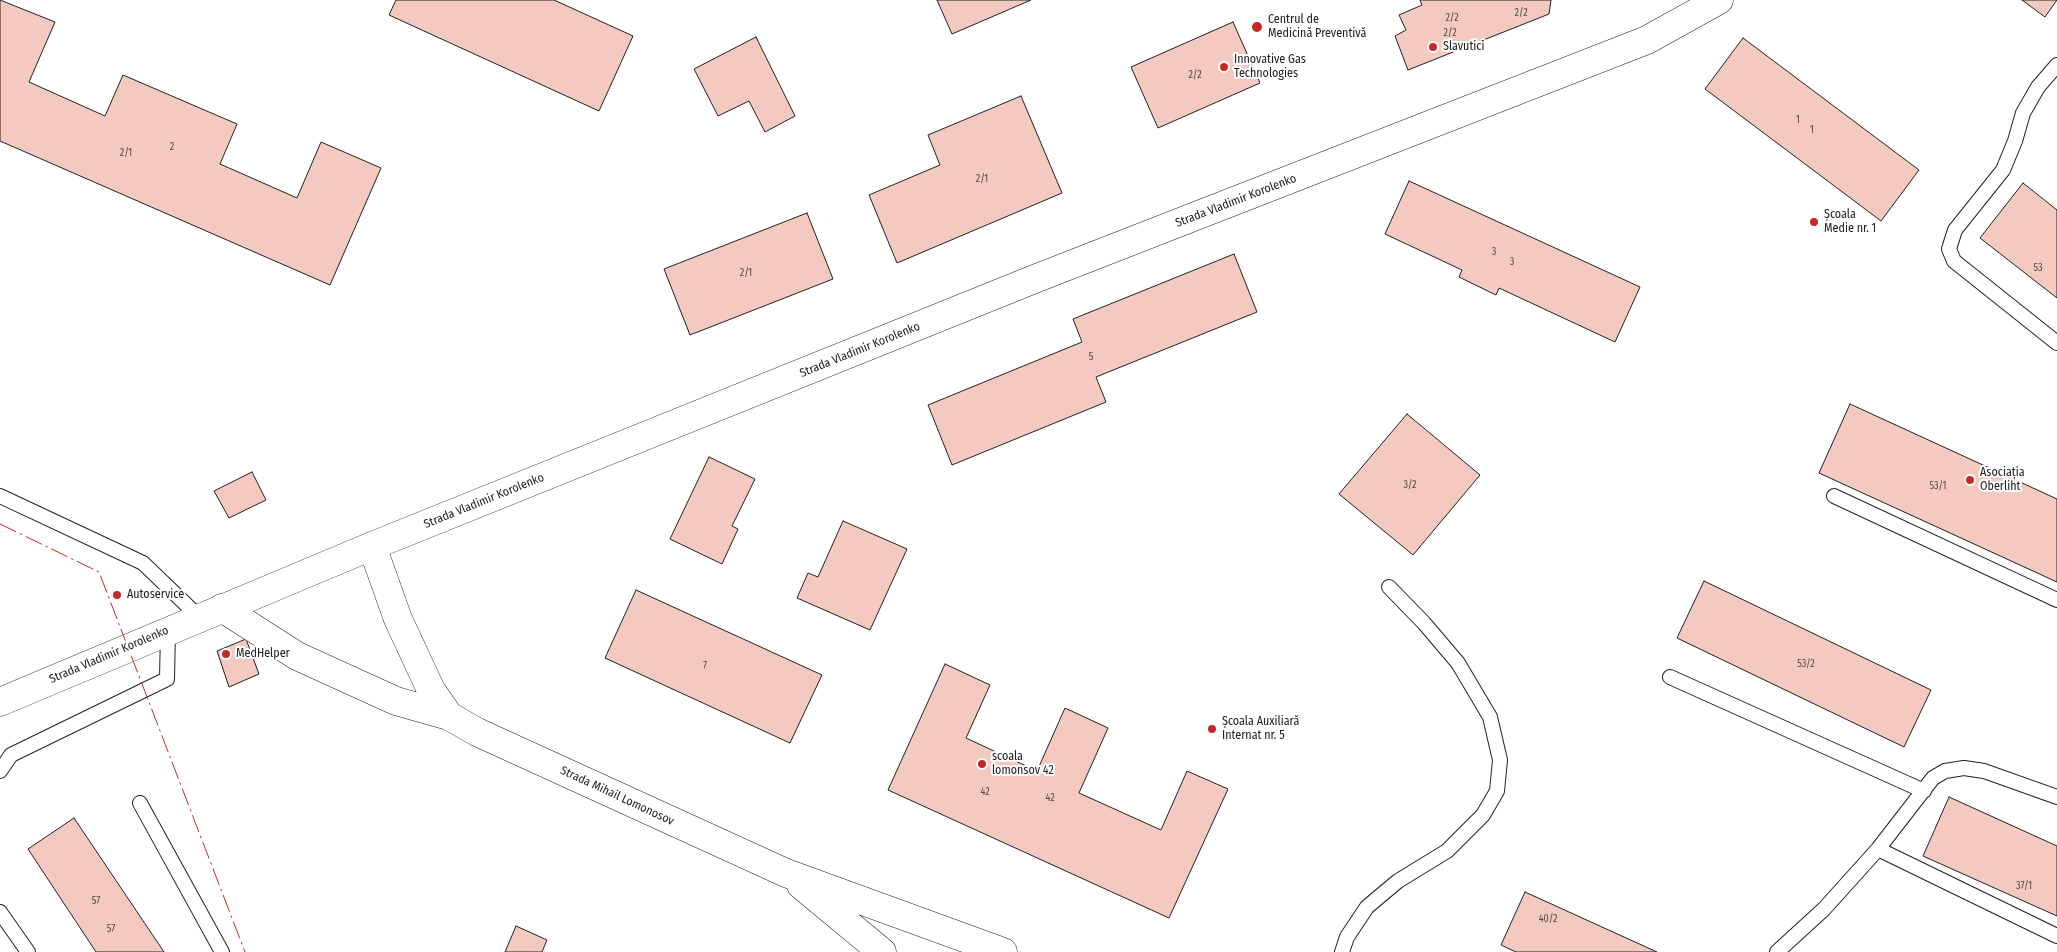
<!DOCTYPE html>
<html>
<head>
<meta charset="utf-8">
<style>
  body { margin:0 }
  canvas { display:block; background:#fff }
</style>
</head>
<body>
<canvas width="2057" height="952"></canvas>
<script>
const c = document.querySelector('canvas').getContext('2d');
c.lineJoin = 'round';
function fill(path, color) {
  c.fillStyle = color;
  c.fill(path, 'evenodd');
}
function toPath(rows) {
  const path = new Path2D();
  for (const r of rows) {
    path.moveTo(r[0], r[1]);
    for (let i = 2; i < r.length; i += 2) path.lineTo(r[i], r[i + 1]);
  }
  return path;
}
function trace(path, color, width, dash) {
  c.strokeStyle = color;
  c.lineWidth = width;
  c.lineCap = dash ? 'butt' : 'round';
  c.setLineDash(dash || []);
  c.stroke(path);
}
function write(font, color, halo, rows, align = 'center') {
  c.font = font + ' "Fira Sans Condensed",sans-serif';
  c.lineWidth = 4;
  c.setLineDash([]);
  c.textBaseline = 'middle';
  c.strokeStyle = halo;
  c.fillStyle = color;
  for (const [text, x, y, turn = 0] of rows) {
    c.save();
    c.translate(x, y);
    c.rotate((+turn || 0) * Math.PI / 180);
    c.textAlign = isNaN(turn) ? turn : align;
    if (halo) c.strokeText(text, 0, 0);
    c.fillText(text, 0, 0);
    c.restore();
  }
}
const building = toPath([
  [0,0,55,22,29,82,105,116,123,75,237,124,220,164,297,198,321,142,381,168,330,285,0,141,0,0],
  [396,0,554,0,633,36,599,111,389,15,396,0],
  [937,0,1031,0,952,34,937,0],
  [1420,0,1551,0,1549,14,1408,70,1395,36,1406,30,1399,15,1422,5,1420,0],
  [2022,0,2057,0,2045,17,2022,0],
  [1233,22,1260,83,1158,128,1131,67,1233,22],
  [756,37,795,116,765,132,749,101,718,116,694,69,756,37],
  [1743,38,1919,170,1881,221,1705,89,1743,38],
  [1021,96,1062,193,897,263,869,195,940,165,928,135,1021,96],
  [1409,181,1640,287,1615,342,1499,288,1496,295,1459,277,1462,270,1385,234,1409,181],
  [2023,183,2057,210,2057,298,1980,238,2023,183],
  [807,213,833,279,690,335,664,269,807,213],
  [1234,254,1257,312,1096,377,1106,402,952,465,928,405,1082,342,1073,319,1234,254],
  [1850,404,2057,499,2057,582,1819,473,1850,404],
  [1407,414,1480,475,1413,555,1339,494,1407,414],
  [709,457,755,479,732,526,738,529,722,564,670,539,709,457],
  [252,472,266,500,229,518,214,491,252,472],
  [843,521,907,549,870,630,797,598,808,573,818,577,843,521],
  [1704,581,1931,690,1904,747,1677,638,1704,581],
  [636,590,822,675,790,743,605,658,636,590],
  [246,639,259,674,229,687,217,651,246,639],
  [945,664,990,685,966,738,1037,771,1065,708,1108,728,1079,793,1161,830,1187,771,1228,789,1169,918,888,790,945,664],
  [1949,797,2057,846,2057,916,1923,856,1949,797],
  [74,818,164,952,96,952,28,849,74,818],
  [1525,892,1657,952,1516,952,1501,945,1525,892],
  [516,926,547,940,542,952,505,952,516,926]
]);
fill(building, '#f3c9c0');
trace(building, '#222', 1);
const service = toPath([
  [2057,65,2038,87,2023,113,2015,141,2003,170,1955,230,1949,249,1954,261,2057,343],
  [0,496,143,563,199,617],
  [1834,496,2057,600],
  [1670,677,1924,791],
  [0,771,11,755,167,679,168,631],
  [140,803,222,952],
  [1878,849,2057,936],
  [0,912,28,952],
  [1342,952,1347,937,1367,907,1398,881,1447,851,1483,815,1497,791,1500,760,1490,717,1458,663,1424,623,1389,587],
  [1777,952,1824,909,1878,849,1933,778,1945,771,1964,768,1984,771,2057,797]
]);
const minor = toPath([
  [372,546,398,619,431,690,449,716],
  [222,608,297,656,396,701,449,716,477,732,786,873,1003,952],
  [801,885,882,952]
]);
const secondary = toPath([
  [0,702,372,546,1037,278,1647,40,1719,0]
]);
trace(service, '#222', 16);
trace(minor, '#222', 29);
trace(secondary, '#222', 29);
trace(service, '#fff', 14);
trace(minor, '#fff', 28);
trace(secondary, '#fff', 28);
trace(toPath([
  [0,524,99,572,245,952]
]), '#c62828', 1, [18, 4, 2.5, 4]);
for (const [x, y, r, color] of [
  [1257,27,6,"#c62828"],
  [1433,47,5,"#c62828"],
  [1224,67,5,"#c62828"],
  [1814,222,5,"#c62828"],
  [1970,480,5,"#c62828"],
  [117,595,5,"#c62828"],
  [226,654,5,"#c62828"],
  [1212,729,5,"#c62828"],
  [982,764,5,"#c62828"]
]) {
  const dot = new Path2D();
  dot.arc(x, y, r, 0, 2 * Math.PI);
  c.fillStyle = color;
  c.fill(dot);
  trace(dot, '#fff', 2);
}
write('10px', '#564c4a', null, [
  ["2/2",1521,13],
  ["2/2",1452,18],
  ["2/2",1450,33],
  ["2/2",1195,75],
  ["1",1798,120],
  ["1",1812,130],
  ["2",172,147],
  ["2/1",126,153],
  ["2/1",982,179],
  ["3",1494,252],
  ["3",1512,262],
  ["53",2038,268],
  ["2/1",746,273],
  ["5",1091,357],
  ["3/2",1410,485],
  ["53/1",1938,486],
  ["53/2",1806,664],
  ["7",705,666],
  ["42",985,792],
  ["42",1050,798],
  ["37/1",2024,886],
  ["57",96,901],
  ["40/2",1548,919],
  ["57",111,929]
]);
write('12px', '#222', '#fff', [
  ["Centrul de",1268,20],
  ["Medicină Preventivă",1268,34],
  ["Slavutici",1443,47],
  ["Innovative Gas",1234,60],
  ["Technologies",1234,74],
  ["Școala",1824,215],
  ["Medie nr. 1",1824,229],
  ["Asociația",1980,473],
  ["Oberliht",1980,487],
  ["Autoservice",127,595],
  ["MedHelper",236,654],
  ["Școala Auxiliară",1222,722],
  ["Internat nr. 5",1222,736],
  ["scoala",992,757],
  ["lomonsov 42",992,771]
], 'left');
write('12px', '#222', '#fff', [
  ["Strada Vladimir Korolenko",1236,201,-21],
  ["Strada Vladimir Korolenko",860,350,-22],
  ["Strada Vladimir Korolenko",484,501,-22],
  ["Strada Vladimir Korolenko",109,655,-23],
  ["Strada Mihail Lomonosov",617,796,25]
]);
</script>
</body>
</html>
